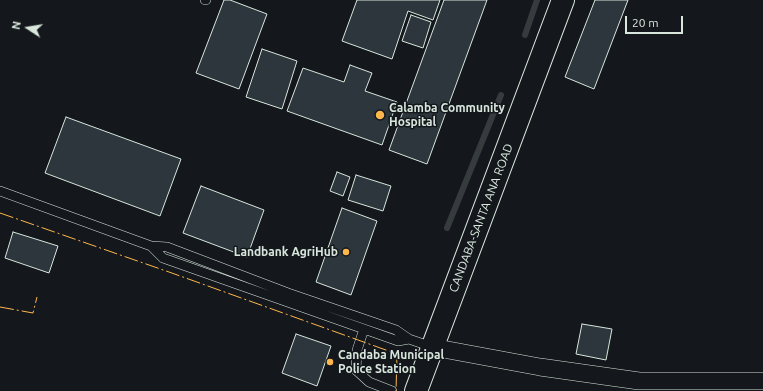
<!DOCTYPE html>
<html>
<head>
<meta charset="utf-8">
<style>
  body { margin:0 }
  #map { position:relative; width:763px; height:391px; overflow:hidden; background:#14181c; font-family:Ubuntu,sans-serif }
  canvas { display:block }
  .north { position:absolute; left:8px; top:8px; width:40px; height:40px; -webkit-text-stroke:3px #14181c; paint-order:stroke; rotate:282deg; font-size:11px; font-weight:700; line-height:16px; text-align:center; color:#d8e6dc }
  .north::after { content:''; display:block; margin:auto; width:14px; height:18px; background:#d8e6dc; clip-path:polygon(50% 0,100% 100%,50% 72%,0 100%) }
  .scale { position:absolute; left:625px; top:16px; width:58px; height:18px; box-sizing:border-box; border:2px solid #d8e6dc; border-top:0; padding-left:5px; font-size:12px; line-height:14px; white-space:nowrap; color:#d8e6dc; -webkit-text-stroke:3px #14181c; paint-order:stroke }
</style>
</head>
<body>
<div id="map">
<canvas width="763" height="391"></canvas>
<div class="north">N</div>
<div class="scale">20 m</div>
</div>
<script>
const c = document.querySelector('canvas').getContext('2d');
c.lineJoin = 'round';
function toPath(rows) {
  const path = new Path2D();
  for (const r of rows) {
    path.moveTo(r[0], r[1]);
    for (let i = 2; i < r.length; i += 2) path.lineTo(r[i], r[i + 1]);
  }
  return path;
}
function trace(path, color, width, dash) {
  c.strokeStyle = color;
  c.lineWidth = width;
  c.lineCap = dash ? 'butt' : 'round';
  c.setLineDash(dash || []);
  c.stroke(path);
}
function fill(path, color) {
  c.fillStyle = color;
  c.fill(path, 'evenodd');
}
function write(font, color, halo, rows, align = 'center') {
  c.font = font + ' Ubuntu,sans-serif';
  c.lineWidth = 3;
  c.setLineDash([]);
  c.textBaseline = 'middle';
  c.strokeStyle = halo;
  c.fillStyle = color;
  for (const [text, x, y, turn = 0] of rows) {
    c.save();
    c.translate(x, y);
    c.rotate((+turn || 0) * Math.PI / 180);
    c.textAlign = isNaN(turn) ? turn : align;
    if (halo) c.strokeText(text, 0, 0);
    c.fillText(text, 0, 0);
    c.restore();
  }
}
trace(toPath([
  [525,35,537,0],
  [447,228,501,95]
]), '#363b3e', 6);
const building = toPath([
  [224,0,230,0,267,14,239,89,196,73,224,0],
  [357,0,440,0,433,20,408,11,392,59,342,41,357,0],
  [444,0,487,0,427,164,389,150,444,0],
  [595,0,628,0,594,89,565,77,595,0],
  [411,15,431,22,423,48,402,41,411,15],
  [262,49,297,61,282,109,246,97,262,49],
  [350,65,372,73,365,91,397,102,382,145,287,111,303,68,344,82,350,65],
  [66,117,181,159,160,216,45,173,66,117],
  [337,172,350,177,343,196,330,191,337,172],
  [356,175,391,186,383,211,348,200,356,175],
  [201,186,264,210,247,257,183,233,201,186],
  [342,208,377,221,351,295,316,282,342,208],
  [13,232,58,246,49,273,5,258,13,232],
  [582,324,612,329,606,360,576,354,582,324],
  [296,334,331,346,317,386,282,373,296,334]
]);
fill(building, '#2c363c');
trace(building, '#d8e6dc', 1);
const lane = toPath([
  [205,0,206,0],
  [0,191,151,246,167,247,288,293,396,330,409,339,432,347],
  [151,246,163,258,398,341,409,339],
  [364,329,357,350,356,370,369,382,392,391]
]);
const street = toPath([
  [432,347,540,367,639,381,763,381]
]);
const primary = toPath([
  [416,391,563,0]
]);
trace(lane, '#d8e6dc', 10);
trace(street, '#d8e6dc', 18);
trace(primary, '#d8e6dc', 24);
trace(lane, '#14181c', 9);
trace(street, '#14181c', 17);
trace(primary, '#14181c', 22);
trace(toPath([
  [0,213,169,272,397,354,396,391],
  [0,307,33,313,37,297]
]), '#ffb74d', 1, [14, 3, 2, 3]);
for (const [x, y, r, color] of [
  [380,115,5,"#ffb74d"],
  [346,252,4,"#ffb74d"],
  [330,362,4,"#ffb74d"]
]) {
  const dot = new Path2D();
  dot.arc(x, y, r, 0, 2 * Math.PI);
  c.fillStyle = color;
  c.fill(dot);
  trace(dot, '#14181c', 1.5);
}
write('bold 12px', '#d8e6dc', '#14181c', [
  ["Calamba Community",389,108],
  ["Hospital",389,122],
  ["Landbank AgriHub",338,252,"right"],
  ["Candaba Municipal",338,355],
  ["Police Station",338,369]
], 'left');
write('12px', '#d8e6dc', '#14181c', [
  ["CANDABA-SANTA ANA ROAD",481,218,-69]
]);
</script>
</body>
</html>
